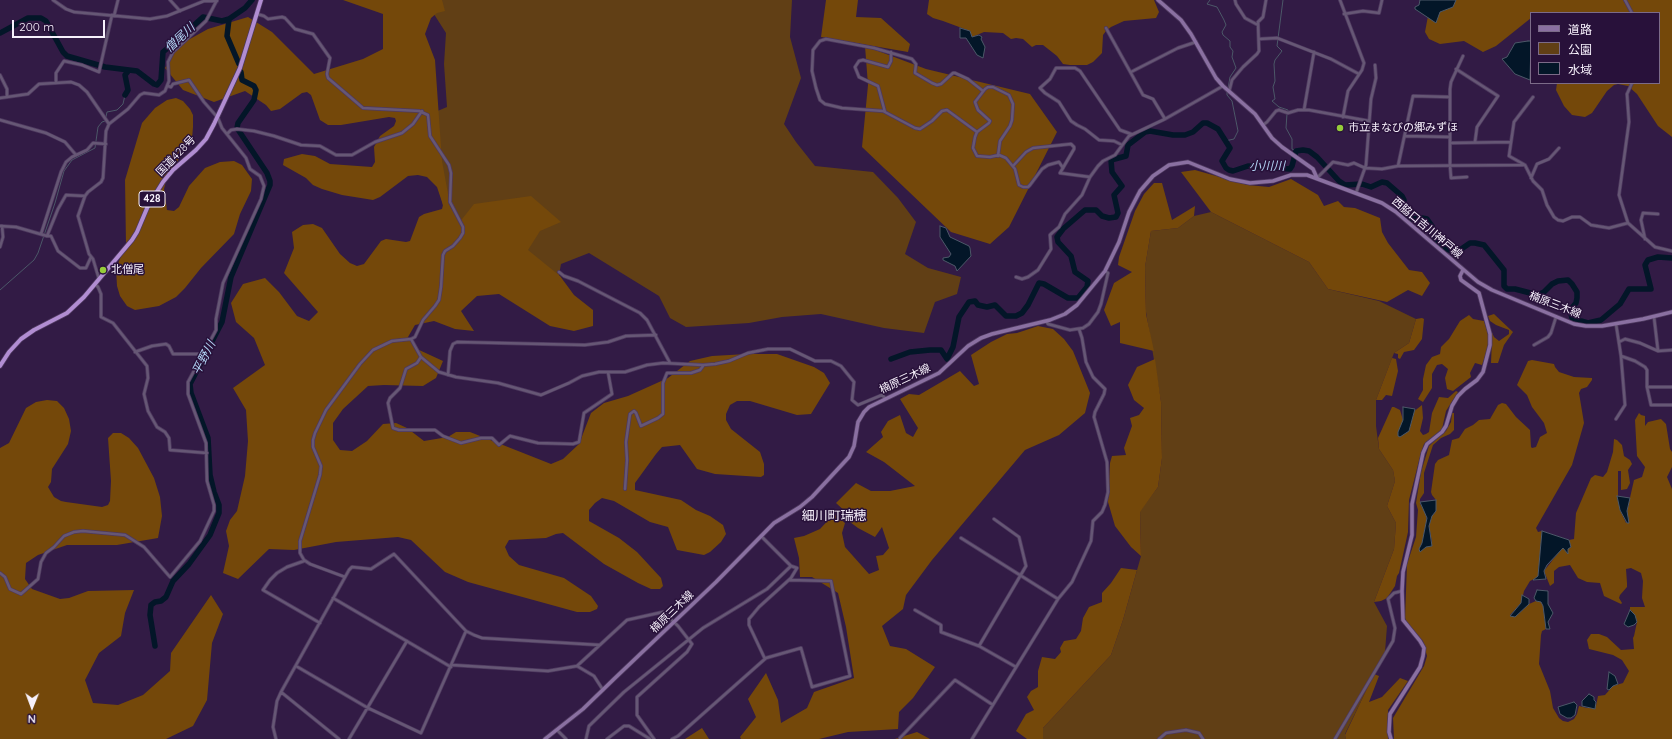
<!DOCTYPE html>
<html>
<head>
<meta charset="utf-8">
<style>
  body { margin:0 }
  #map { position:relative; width:1672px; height:739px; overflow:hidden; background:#321b45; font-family:Quicksand,"Noto Sans JP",sans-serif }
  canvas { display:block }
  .legend { position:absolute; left:1530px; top:12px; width:130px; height:72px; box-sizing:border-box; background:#28113a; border:1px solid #7b6b88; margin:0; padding:5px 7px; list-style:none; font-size:12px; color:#f7f1fc }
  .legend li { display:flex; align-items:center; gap:8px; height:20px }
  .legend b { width:20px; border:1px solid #7b6b88 }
  .north { position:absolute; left:12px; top:687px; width:40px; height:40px; -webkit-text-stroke:3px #28113a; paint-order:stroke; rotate:181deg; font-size:11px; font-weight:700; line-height:16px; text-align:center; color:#f7f1fc }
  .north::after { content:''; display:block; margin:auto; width:14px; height:18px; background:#f7f1fc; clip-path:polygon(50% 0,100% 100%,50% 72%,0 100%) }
  .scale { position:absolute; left:12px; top:20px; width:93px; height:18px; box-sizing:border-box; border:2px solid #f7f1fc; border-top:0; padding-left:5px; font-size:12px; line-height:14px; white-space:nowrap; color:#f7f1fc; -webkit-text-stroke:3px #28113a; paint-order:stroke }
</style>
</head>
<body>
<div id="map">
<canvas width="1672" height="739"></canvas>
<ul class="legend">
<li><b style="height:5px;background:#8a70a1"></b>道路</li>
<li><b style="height:11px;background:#613f15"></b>公園</li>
<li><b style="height:11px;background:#031628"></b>水域</li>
</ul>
<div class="north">N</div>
<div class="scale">200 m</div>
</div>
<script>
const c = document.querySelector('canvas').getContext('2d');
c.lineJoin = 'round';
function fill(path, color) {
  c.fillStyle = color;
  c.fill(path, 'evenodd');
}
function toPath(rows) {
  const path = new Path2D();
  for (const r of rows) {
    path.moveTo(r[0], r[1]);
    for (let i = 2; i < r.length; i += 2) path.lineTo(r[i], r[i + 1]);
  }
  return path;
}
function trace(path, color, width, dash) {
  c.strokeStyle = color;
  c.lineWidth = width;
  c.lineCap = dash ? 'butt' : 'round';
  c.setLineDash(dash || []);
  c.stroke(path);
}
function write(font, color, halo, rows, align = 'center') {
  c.font = font + ' Quicksand,"Noto Sans JP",sans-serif';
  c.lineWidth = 3;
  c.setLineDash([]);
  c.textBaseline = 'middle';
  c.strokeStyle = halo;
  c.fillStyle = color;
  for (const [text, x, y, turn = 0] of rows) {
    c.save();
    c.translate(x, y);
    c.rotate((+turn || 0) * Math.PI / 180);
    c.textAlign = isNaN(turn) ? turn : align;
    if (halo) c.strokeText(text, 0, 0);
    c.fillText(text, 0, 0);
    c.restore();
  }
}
fill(toPath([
  [425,0,792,0,790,37,801,78,784,124,796,142,815,166,873,172,898,198,916,222,905,254,928,268,961,277,957,294,935,302,924,333,884,328,821,314,782,317,749,323,686,327,670,318,659,296,589,253,561,264,557,286,447,226,436,171,428,115,447,107,444,64,446,33],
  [1211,212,1309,262,1328,289,1379,301,1416,319,1409,343,1394,353,1376,400,1376,426,1379,449,1393,470,1395,481,1387,506,1396,523,1394,549,1374,602,1387,626,1385,652,1345,734,1346,739,1043,739,1043,728,1111,655,1123,620,1141,556,1140,511,1158,487,1162,458,1161,402,1146,312,1145,267,1151,231,1178,228,1194,216]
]), '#613f15');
fill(toPath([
  [343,0,442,0,445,11,437,13,431,18,425,34,435,60,442,161,449,199,459,223,474,204,531,196,561,222,540,231,528,250,560,276,574,295,593,310,593,326,574,331,550,326,499,294,477,296,461,311,474,331,455,329,434,321,415,325,408,337,417,349,443,361,436,378,423,386,384,385,368,386,343,409,333,423,333,440,340,450,352,451,367,441,383,424,396,423,407,428,424,441,448,437,456,432,470,432,551,464,563,459,579,444,591,413,604,403,628,396,668,378,690,361,712,356,747,354,777,354,814,367,824,373,830,383,811,414,797,415,750,401,737,401,730,405,726,414,726,420,731,429,760,452,764,464,764,475,761,477,715,474,697,469,680,445,662,447,656,454,635,483,635,490,681,500,696,510,710,516,723,525,726,534,721,542,710,552,704,555,677,550,668,527,650,522,614,501,602,498,595,503,589,510,589,521,619,538,637,552,661,578,663,586,660,589,651,589,638,583,604,564,563,533,556,534,546,538,509,540,505,547,509,556,519,565,564,578,591,596,598,606,597,609,590,612,577,612,468,582,445,572,411,540,398,537,336,542,294,550,269,549,238,579,223,573,229,546,226,531,230,520,237,511,245,476,248,441,246,410,233,388,265,365,254,338,236,322,231,303,243,284,265,278,279,292,297,316,309,321,318,312,284,273,294,248,292,232,303,225,313,224,322,228,340,254,350,263,357,266,364,264,381,241,386,239,406,242,410,241,419,217,424,214,442,209,443,205,437,187,427,177,418,175,408,176,380,197,373,200,367,199,342,195,322,189,313,185,306,178,283,165,284,159,302,154,315,156,330,164,372,167,375,162,374,147,380,136,394,126,396,121,395,118,389,117,341,125,328,125,320,120,311,95,307,92,302,93,280,109,271,111,266,105,245,91,214,102,183,90,165,68,179,45,208,29,248,17,272,32,314,74,363,59,383,49,383,14],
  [826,0,858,0,856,17,881,18,910,44,908,52,821,37],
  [929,0,1154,0,1159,12,1156,18,1124,21,1111,27,1106,31,1103,35,1102,53,1093,62,1087,65,1070,65,1063,64,1057,56,1043,45,1036,45,1032,47,1023,39,1016,38,1011,39,1003,33,984,32,972,37,970,31,943,21,933,18,927,14],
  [1441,0,1672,0,1672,137,1658,126,1637,94,1628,86,1618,84,1614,85,1607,91,1592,113,1585,117,1572,115,1564,106,1556,90,1557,83,1659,83,1659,13,1531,13,1531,18,1496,46,1483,52,1464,41,1440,44,1429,39,1425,32,1428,16],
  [865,46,926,69,1030,94,1057,132,1009,227,990,244,951,232,862,147,868,85],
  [176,98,183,101,190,109,193,115,193,127,192,139,167,177,164,189,167,210,174,211,179,207,189,186,205,168,220,162,234,161,242,165,252,179,251,191,240,214,234,234,201,268,185,288,176,297,159,306,135,310,127,306,120,296,117,286,116,268,126,245,125,180,142,123,155,108,167,100],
  [1195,170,1248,185,1269,187,1291,179,1318,195,1324,206,1338,201,1344,207,1355,208,1380,218,1382,232,1388,243,1409,270,1422,272,1430,283,1422,296,1408,290,1387,302,1328,289,1309,262,1211,212,1181,172],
  [1154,183,1162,183,1172,220,1195,206,1194,216,1178,228,1151,231,1145,267,1146,314,1154,351,1120,343,1120,322,1111,326,1104,310,1114,283,1132,272,1118,265,1119,257,1135,211,1144,194],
  [1494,314,1513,332,1504,345,1498,363,1491,363,1492,339,1490,328,1494,337,1499,341,1509,334,1509,330,1496,325,1490,321,1488,316],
  [1469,315,1473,319,1484,321,1488,334,1488,348,1482,365,1475,363,1470,373,1471,377,1453,391,1447,389,1445,378,1448,369,1442,364,1437,365,1432,374,1432,388,1423,402,1418,399,1423,390,1423,379,1426,365,1432,357,1440,354,1441,347,1449,339,1460,321],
  [1422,318,1424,319,1422,339,1414,350,1404,352,1400,359,1398,358,1398,354,1394,353,1409,343,1416,319],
  [1038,326,1053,329,1064,339,1073,351,1090,393,1085,413,1059,435,1025,450,932,560,906,595,903,609,882,626,890,646,906,649,935,667,913,698,899,712,898,729,848,732,819,739,741,739,740,737,756,717,748,699,766,673,778,700,781,723,807,708,814,692,854,678,846,627,838,593,812,577,800,577,799,558,794,538,804,536,820,529,834,514,845,523,842,533,845,547,869,574,879,570,876,556,883,555,889,548,882,527,875,537,858,528,850,522,848,514,836,503,856,483,871,491,890,491,915,486,884,462,866,452,883,437,881,432,888,421,900,415,906,433,913,437,918,428,900,399,909,394,919,395,960,371,974,386,979,384,971,355,991,342,1007,334,1017,333],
  [1392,358,1396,359,1398,371,1392,396,1386,395,1382,400,1376,400],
  [1155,359,1161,402,1162,458,1158,487,1140,512,1141,556,1131,547,1115,526,1108,502,1110,463,1112,456,1126,455,1124,448,1132,426,1130,418,1139,415,1144,408,1134,400,1128,385,1137,367],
  [1532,360,1554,364,1555,367,1559,372,1574,377,1592,378,1592,380,1587,387,1581,389,1579,393,1584,423,1572,465,1536,528,1538,532,1542,531,1538,577,1530,581,1524,591,1521,603,1510,615,1515,617,1529,604,1536,601,1541,602,1543,606,1546,629,1542,631,1541,635,1539,664,1550,691,1553,708,1559,718,1563,721,1568,722,1574,719,1577,714,1579,706,1587,708,1596,706,1598,696,1605,695,1613,686,1623,683,1629,671,1622,660,1613,655,1589,649,1587,640,1591,634,1599,634,1607,637,1621,650,1634,649,1633,638,1634,636,1637,622,1632,611,1630,610,1630,607,1645,607,1642,598,1643,581,1641,573,1631,568,1626,569,1627,583,1627,587,1620,595,1619,598,1622,603,1621,604,1604,596,1600,583,1587,582,1578,578,1570,565,1559,567,1554,571,1554,583,1550,586,1544,571,1559,552,1563,548,1568,549,1571,547,1569,540,1574,539,1576,513,1591,478,1595,475,1603,477,1607,472,1613,452,1614,439,1617,440,1622,445,1624,456,1630,460,1632,464,1628,470,1630,483,1627,489,1621,490,1621,471,1618,471,1618,499,1620,510,1626,523,1629,522,1627,511,1634,480,1642,477,1645,467,1637,456,1635,420,1639,413,1641,415,1645,416,1645,426,1648,422,1661,419,1666,424,1670,449,1672,452,1672,467,1667,477,1672,489,1672,739,1394,739,1393,718,1424,666,1427,656,1423,641,1407,623,1405,618,1407,564,1416,537,1418,510,1416,503,1421,472,1429,446,1446,431,1451,422,1452,413,1454,413,1454,430,1450,434,1441,438,1433,445,1424,473,1424,493,1420,499,1420,504,1425,511,1427,521,1421,547,1432,542,1429,526,1432,516,1436,511,1436,500,1432,495,1431,492,1435,464,1438,460,1449,455,1452,440,1459,438,1465,429,1473,425,1479,420,1490,419,1498,405,1502,403,1506,404,1516,417,1530,430,1531,447,1532,448,1536,447,1540,437,1547,433,1544,423,1532,407,1527,395,1517,385,1528,361],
  [1456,391,1458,392,1446,411,1442,429,1424,444,1421,453,1409,500,1408,532,1399,573,1397,576,1395,586,1387,598,1381,601,1374,602,1394,549,1396,523,1387,506,1395,481,1393,470,1379,449,1378,438,1392,407,1394,407,1400,410,1403,420,1422,405,1423,418,1420,431,1423,435,1426,434,1429,432,1432,413,1439,397,1448,398],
  [47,400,57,401,64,408,69,419,71,431,68,444,52,469,51,482,48,487,54,497,61,501,66,502,102,507,108,505,110,501,111,481,108,438,113,433,121,433,129,438,138,448,154,478,160,497,162,516,158,538,117,545,67,545,38,555,26,563,25,579,32,589,60,599,69,598,88,591,134,590,125,613,121,636,99,653,85,680,93,703,118,705,143,695,170,671,171,653,211,595,223,614,212,643,207,700,193,726,166,739,0,739,0,448,9,443,26,408,36,402],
  [1121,568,1137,570,1123,620,1111,655,1043,728,1043,739,1027,739,1016,731,1026,714,1034,710,1027,697,1031,691,1038,687,1038,671,1042,657,1055,659,1061,652,1060,648,1064,641,1076,639,1081,631,1083,618,1089,607,1102,602,1102,593,1111,583],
  [1374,674,1379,676,1369,702,1382,697,1400,678,1408,681,1388,710,1388,739,1346,739,1345,735],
  [702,728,709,739,685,739],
  [917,732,930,739,895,739]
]), '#74480a');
const water = toPath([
  [1420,0,1456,0,1453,7,1440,12,1436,23,1415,9,1415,7,1419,5,1420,0],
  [960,28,970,31,972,37,979,35,982,37,981,39,985,47,983,58,977,55,966,38,960,38,960,28],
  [1528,41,1531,41,1530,80,1515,74,1502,59,1507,57,1515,43,1528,41],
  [940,226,946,228,950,237,969,246,970,248,971,256,957,271,955,266,943,260,943,258,949,257,951,254,940,237,940,226],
  [1403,407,1415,409,1409,431,1400,437,1398,436,1398,432,1403,420,1403,407],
  [1617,496,1630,498,1627,511,1629,523,1627,523,1620,510,1617,496],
  [1436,500,1436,511,1432,516,1429,526,1432,546,1426,547,1420,552,1419,549,1422,543,1427,518,1420,502,1436,500],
  [1542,531,1569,540,1571,547,1568,549,1568,554,1563,548,1547,565,1544,571,1546,579,1533,580,1538,576,1542,531],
  [1537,590,1548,591,1548,604,1553,613,1548,622,1550,629,1546,629,1543,606,1541,602,1536,601,1534,598,1537,590],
  [1522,595,1529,599,1529,604,1515,617,1510,616,1521,603,1522,595],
  [1630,610,1635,615,1637,622,1634,625,1628,627,1624,624,1630,610],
  [1609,672,1615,676,1618,684,1613,686,1609,690,1607,689,1609,672],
  [1589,694,1594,697,1594,700,1596,702,1595,709,1582,706,1582,701,1589,694],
  [1574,702,1577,705,1575,715,1571,718,1567,718,1560,714,1558,707,1574,702]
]);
fill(water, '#031628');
trace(water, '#4c5868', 1);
trace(toPath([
  [1210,0,1207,4,1217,7,1224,20,1226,25,1222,32,1223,35,1230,41,1230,47,1233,51,1232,57,1236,68,1230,77,1228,89],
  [1283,0,1277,46,1282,51,1275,60,1274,64,1275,81,1273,87,1275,99,1272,101,1279,107,1288,110,1288,111],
  [1287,114,1286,128,1292,139,1292,149,1296,151],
  [1225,141,1234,139,1238,131,1232,101,1227,95,1227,92],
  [0,290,34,260,38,253,55,203,64,171,72,160,95,148,98,127,102,122,105,121,107,112,117,110,123,104,125,95]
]), '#4c5868', 1);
trace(toPath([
  [229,19,227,36,239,64],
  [0,33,28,18,41,18,46,21,63,52,67,56,105,67,129,70],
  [125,95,128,90,125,75,129,70,137,71,154,84,157,85,161,80,163,52,180,38,203,17,222,21,229,19,245,8,252,0],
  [891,359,910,352,930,350,941,350,947,359,953,347,959,317,969,302,975,301,978,305,987,307,995,305,1006,316,1016,316,1022,313,1028,305,1039,283,1044,284,1068,298,1078,298,1087,287,1088,281,1075,272,1071,256,1058,242,1057,237,1063,229,1085,210,1096,210,1102,216,1109,218,1116,217,1118,213,1114,195,1122,186,1112,172,1111,160,1126,156,1128,145,1145,132,1150,131,1173,135,1185,135,1193,132,1203,123,1207,123,1218,129,1230,148,1222,161,1226,168,1229,170,1233,171,1248,166,1290,169,1292,166,1296,151,1303,150,1309,151,1317,157,1339,181,1345,185,1362,184,1371,187,1382,182,1387,183,1402,196,1404,200,1403,212,1412,219,1422,218,1427,219,1432,226,1435,240,1446,249,1457,252,1470,243,1475,243,1484,245,1504,270,1504,286,1507,289,1515,289,1538,295,1544,292,1552,284,1558,281,1568,280,1572,284,1577,292,1577,298,1576,303,1571,309,1571,314,1572,318,1581,321,1588,323,1601,320,1620,304,1629,289,1651,289,1645,265,1648,260,1658,257,1672,258],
  [155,646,150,615,151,605,155,602,161,601,166,597,173,581,189,564,210,535,219,513,219,505,214,492,210,475,208,438,191,393,190,384,222,322,231,277,270,185,270,181,267,173,237,128,238,123,254,100,256,90,254,86,242,80,241,72]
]), '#031628', 5.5);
const minor = toPath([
  [53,0,66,9,74,12,150,19,167,16,204,1,217,1],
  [170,0,180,11],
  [1235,0,1236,4,1245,18,1258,25],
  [1340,0,1364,63,1362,70,1348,91,1343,117],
  [1625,0,1632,13],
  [257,14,264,16,268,19,282,17,285,18,295,29,313,34,330,58,327,74,328,78,363,108,419,111,428,115,430,136,449,165,451,173,450,202,463,227,463,233,460,238,453,246,445,251,443,255,441,287,439,300,435,306,423,320,415,337,411,339,392,341,373,350,360,364,326,410,315,433,313,440,313,447,321,466,320,475,300,541,300,553,304,560,310,564,345,577],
  [1344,14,1363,11,1379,13,1382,0],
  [114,16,118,0],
  [1106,28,1143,95,1153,99,1165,119],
  [1259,39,1277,38,1331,59,1359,74],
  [1463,56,1451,82,1450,89,1450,165,1451,178,1467,177],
  [1456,69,1498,96,1477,127,1475,142],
  [1131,72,1178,48,1196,42],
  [0,75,7,89,7,96],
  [56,82,56,73,64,61,82,65,99,72,112,15],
  [1632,83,1627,94,1629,122,1619,195,1628,223,1655,247,1672,251],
  [1229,92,1232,80,1243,67,1257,54,1259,51,1258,22,1263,17,1266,0],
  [1533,97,1514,122,1509,156,1525,165,1533,181,1542,190,1547,205,1554,217,1558,220,1563,221,1572,217,1580,217,1591,225,1609,228,1628,223],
  [0,98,28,94,39,84,71,82,79,85,87,92,109,124],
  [1304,110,1314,52],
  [885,112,878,86,859,77,855,67,859,61,863,60,888,67,891,61,891,52],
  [0,120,46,133,65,142,76,155],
  [1263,125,1267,122,1276,111,1279,110,1288,113,1298,110,1309,110,1369,121],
  [977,132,947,110,942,111,932,121,920,129,915,128,883,111,842,108,825,104,820,100,816,88,812,71,813,50,820,41,826,39,874,48,912,59,916,64,915,73,932,83,937,85,941,84,953,73,955,73,968,79,983,91],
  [227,134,231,130,237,129,254,131,274,136,301,145,320,146,336,155,352,155,375,142,402,133,413,124,422,111],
  [1405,136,1450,137],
  [1450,143,1511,142],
  [1122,145,1114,141,1099,140,1085,129,1077,125,1071,121,1059,102,1045,93,1040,88,1050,79,1056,68,1075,68,1080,71,1120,130,1131,134],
  [998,156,1000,141,1010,126,1012,120,1013,104,1009,95,993,87,988,87,985,89,975,102,978,110,990,121,989,123,977,132,975,137,973,148,977,156,990,157,999,155,1006,158,1015,169,1019,185,1023,187,1028,187,1030,185,1042,169,1048,165,1059,162,1063,168],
  [1013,166,1026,152,1033,148,1071,144,1074,147,1074,149,1060,173,1090,177],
  [1398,166,1413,96,1450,97],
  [1317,178,1333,162,1348,165,1354,163,1365,168,1382,169,1398,166,1523,165],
  [1531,178,1537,164,1549,159,1559,148],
  [1356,193,1366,165,1371,99,1376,78,1375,65],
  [0,226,16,227,47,236,58,209,66,195,85,196],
  [41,234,61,172,66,162,72,157,87,150,93,143,106,144],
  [47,236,51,236,58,251,80,268,86,268,91,257],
  [1645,239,1641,220,1643,213,1658,214],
  [0,247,3,237,2,226],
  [559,272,564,276,578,281,640,313,647,320,670,363],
  [1016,277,1022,279,1028,277,1038,270,1051,249,1050,235,1052,233,1059,227,1065,214,1082,195,1090,177,1098,166,1103,161,1115,155,1129,136,1165,119,1223,86],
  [99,279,93,259,89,254,78,216,85,196,88,192,101,182,103,178,106,131,109,124,128,109,140,95,144,93,159,95,165,91,169,81,168,62,173,52,206,21,217,0],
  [95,284,98,287,101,294,101,317,113,323,147,366,148,378,144,394,148,411,157,427,165,432,169,438,170,450,207,453],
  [1654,317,1658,351],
  [1046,321,1048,324,1070,330,1083,328,1089,324,1098,312,1101,304,1108,273,1105,271],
  [1616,324,1621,356,1625,405,1616,419],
  [411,339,421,357,439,372,456,377,498,383,541,395,569,383,582,376,599,372,625,372,647,365,663,363,703,365,715,364,729,361,748,353,768,349,790,349,815,361,831,361,841,366,854,382,852,400,858,405,882,395,885,398],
  [1619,342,1625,339,1640,343,1658,351,1672,350],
  [1534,345,1548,337,1551,333,1556,317],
  [135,352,152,346,166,344,169,346,173,354,202,354],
  [1621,356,1635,361,1645,367,1647,370,1647,387,1672,387],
  [421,357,417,363,406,369,400,388,390,398,388,403,393,428,399,430,435,430,443,436,461,443,481,438,492,438,499,445,510,436,538,443,573,444,579,442,584,413,612,394,608,372],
  [448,375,450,351,453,344,457,342,585,345,608,342,626,336,656,335],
  [1647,387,1651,405,1672,405],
  [625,489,627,460,626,442,630,414,634,411,636,413,641,426,658,418,663,414,663,383,667,373,691,373,700,370,703,366],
  [761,536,791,566,797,568,791,578,759,607,749,619,749,625,765,659],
  [961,538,1058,599],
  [304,561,287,567,277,573,270,580,263,590,320,623],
  [0,573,5,577,10,589,21,594,38,579,41,562,46,553,54,547,64,536,74,532,83,531,125,535,144,547,170,577,200,541,214,511,214,505,207,481,206,443,188,394,188,382,216,330,216,319,223,283,261,199,264,186,260,176,250,169,246,158,222,128,218,118,204,102,189,80,173,84,171,87,168,86],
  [333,598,451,667],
  [915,610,941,625,941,632,979,646,1016,667],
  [979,646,1026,566,1019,537,994,519],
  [452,665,548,671,577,666,627,620,663,612,678,626,692,644,687,652,637,697,637,715,654,739],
  [296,666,368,708,421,733,466,631],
  [577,666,594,676,603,690],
  [281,692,339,739],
  [557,730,566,739],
  [900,738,955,680,993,705],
  [276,739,273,727,277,701,281,692,349,570,352,567,371,569,394,554,466,631,474,635,482,638,600,645],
  [349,739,407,641],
  [586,739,589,726,624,692,703,628,767,589,791,566],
  [607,739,624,726,629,726,650,739],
  [672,739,678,736,766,658,801,648,812,687,850,676,831,581,789,580],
  [972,739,1058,599,1072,582,1091,541,1093,521,1102,512,1105,505,1108,492,1107,462,1094,417,1095,412,1104,394,1105,389,1093,377,1086,362,1082,338,1079,329],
  [1159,739,1166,733,1186,730,1199,733,1203,739],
  [1335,739,1393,641,1395,628,1388,599,1394,593,1402,591]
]);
const secondary = toPath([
  [1158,0,1181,20,1191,34,1216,78,1223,86,1255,114,1272,138,1282,147,1313,169,1317,178],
  [545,739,583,709,614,679,716,582,774,523,800,507,812,497,849,457,854,446,858,422,864,412,869,407,939,373,968,346,981,338,992,334,1050,320,1065,314,1077,305,1105,271,1119,242,1129,212,1140,191,1153,176,1169,165,1188,162,1230,179,1250,183,1273,181,1291,175,1307,175,1382,203,1396,212,1478,282,1492,290,1574,324,1586,326,1602,326,1643,319,1672,312],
  [1391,739,1389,732,1390,714,1420,667,1423,656,1424,648,1420,641,1403,620,1402,591,1403,572,1412,535,1412,504,1423,453,1427,444,1442,432,1446,426,1452,406,1458,396,1465,389,1477,380,1483,372,1490,345,1490,334,1479,293,1461,280,1460,276,1463,270]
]);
const trunk = toPath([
  [0,366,9,352,21,339,34,330,67,313,84,297,132,240,137,232,148,206,163,182,173,170,196,150,206,139,214,124,240,68,261,0]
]);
trace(minor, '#4e395f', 4);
trace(secondary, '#4e395f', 5);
trace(trunk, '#4e395f', 5.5);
trace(minor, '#665775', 2.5);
trace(secondary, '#8a70a1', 3.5);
trace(trunk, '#b18dd2', 4);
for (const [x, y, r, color] of [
  [1340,128,4,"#96cc3a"],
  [103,270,4,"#96cc3a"]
]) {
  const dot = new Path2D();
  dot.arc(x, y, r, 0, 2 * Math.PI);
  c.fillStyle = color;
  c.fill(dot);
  trace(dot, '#28113a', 1.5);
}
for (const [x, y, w] of [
  [152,199,26]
]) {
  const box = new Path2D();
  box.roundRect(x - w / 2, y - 8, w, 16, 3);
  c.fillStyle = '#28113a';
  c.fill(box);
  trace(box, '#f7f1fc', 1);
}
write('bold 10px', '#f7f1fc', null, [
  ["428",152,199]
]);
write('11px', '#f7f1fc', '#28113a', [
  ["市立まなびの郷みずほ",1348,128],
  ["北僧尾",111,270]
], 'left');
write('11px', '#f7f1fc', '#28113a', [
  ["国道428号",176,156,-46],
  ["西脇口吉川神戸線",1427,228,40],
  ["楠原三木線",1555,305,21],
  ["楠原三木線",905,379,-25],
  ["楠原三木線",672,612,-44]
]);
write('italic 12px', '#b0d2f2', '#28113a', [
  ["僧尾川",180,38,-43],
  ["小川川",1267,166],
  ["平野川",204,358,-63]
]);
write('13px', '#f7f1fc', '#28113a', [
  ["細川町瑞穂",834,516]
]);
</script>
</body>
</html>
